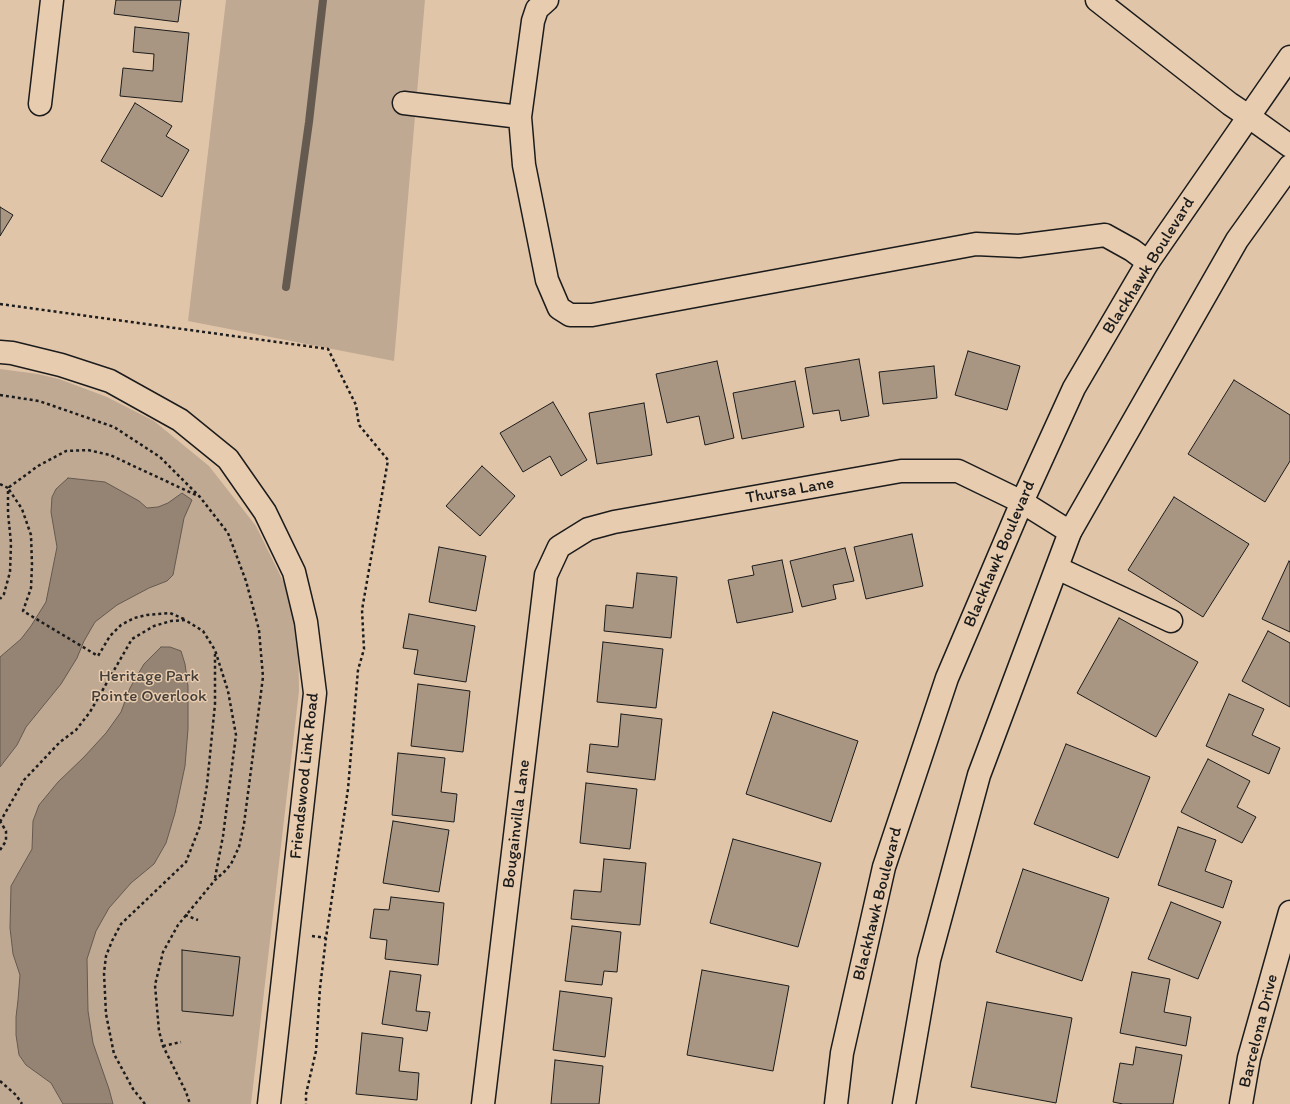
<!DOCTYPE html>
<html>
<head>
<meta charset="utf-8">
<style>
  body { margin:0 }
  canvas { display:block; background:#e0c5a9 }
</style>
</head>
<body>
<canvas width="1290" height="1104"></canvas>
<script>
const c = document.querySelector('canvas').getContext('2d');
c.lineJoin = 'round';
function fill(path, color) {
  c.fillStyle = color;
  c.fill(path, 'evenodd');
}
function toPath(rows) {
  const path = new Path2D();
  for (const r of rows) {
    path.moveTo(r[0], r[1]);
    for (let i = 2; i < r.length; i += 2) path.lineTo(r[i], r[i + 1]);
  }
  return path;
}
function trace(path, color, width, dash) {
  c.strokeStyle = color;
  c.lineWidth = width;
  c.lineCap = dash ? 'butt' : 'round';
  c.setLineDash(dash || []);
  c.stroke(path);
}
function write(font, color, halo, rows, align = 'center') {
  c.font = font + ' Itim,sans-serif';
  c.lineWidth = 3;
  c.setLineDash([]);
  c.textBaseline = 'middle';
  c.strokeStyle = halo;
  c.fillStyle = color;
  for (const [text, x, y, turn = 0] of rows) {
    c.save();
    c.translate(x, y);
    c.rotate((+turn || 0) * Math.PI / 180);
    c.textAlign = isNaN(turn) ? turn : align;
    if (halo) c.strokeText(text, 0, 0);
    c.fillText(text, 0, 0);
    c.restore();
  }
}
fill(toPath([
  [226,0,425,0,394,361,188,321],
  [0,369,38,374,59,379,107,397,154,421,209,466,256,526,284,583,298,636,299,691,251,1104,0,1104]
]), '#c0a992');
const water = toPath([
  [68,478,105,482,139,501,147,508,158,507,168,503,182,493,192,500,184,518,173,575,167,581,149,588,117,605,95,622,84,641,77,658,61,684,26,727,17,745,0,767,0,657,21,639,31,626,46,602,57,547,51,512,52,497,56,489,68,478],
  [161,647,170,647,181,651,185,664,188,686,188,729,185,766,175,813,166,843,154,864,131,883,109,908,96,931,87,959,88,1011,93,1043,109,1089,113,1104,63,1104,51,1083,26,1065,19,1055,16,1035,16,1017,18,1000,20,975,13,954,10,928,11,886,32,849,33,821,39,805,58,782,84,757,106,733,121,712,130,688,144,664,161,647]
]);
fill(water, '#958473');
trace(water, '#655a50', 1);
trace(toPath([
  [286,287,309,122,323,0]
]), '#655a50', 8);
const building = toPath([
  [116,0,181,0,178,22,114,14,116,0],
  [135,27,189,33,182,102,120,96,123,68,153,71,154,54,133,52,135,27],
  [135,103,172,126,166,136,189,150,162,197,101,161,135,103],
  [0,207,13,215,0,236,0,207],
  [968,351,1020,366,1007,410,955,395,968,351],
  [859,359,869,416,841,421,839,410,813,414,805,368,859,359],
  [717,361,734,438,705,445,699,416,667,423,656,374,717,361],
  [934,366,937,398,883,404,879,372,934,366],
  [1234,380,1290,415,1290,461,1265,502,1188,454,1234,380],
  [795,381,804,427,742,439,733,393,795,381],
  [553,402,587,460,561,476,550,456,523,472,500,433,553,402],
  [644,403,652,455,597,464,589,413,644,403],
  [482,466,515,496,480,536,446,506,482,466],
  [1174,497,1249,544,1203,617,1128,570,1174,497],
  [912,534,923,586,866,599,854,547,912,534],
  [439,547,486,556,476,611,429,602,439,547],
  [845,548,854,581,833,585,836,599,802,607,790,561,845,548],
  [782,560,793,612,737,623,728,580,754,575,752,566,782,560],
  [1289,561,1290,562,1290,632,1262,619,1289,561],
  [637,573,677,577,671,638,604,631,606,605,633,608,637,573],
  [409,614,475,626,466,682,414,674,418,650,403,648,409,614],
  [1119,618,1198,662,1156,737,1077,693,1119,618],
  [1268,631,1290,643,1290,707,1242,681,1268,631],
  [603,642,663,649,656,708,597,702,603,642],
  [418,684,470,691,463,752,411,746,418,684],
  [1229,694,1264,709,1252,735,1280,748,1269,774,1206,746,1229,694],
  [773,712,858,741,831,822,746,794,773,712],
  [621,714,662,719,655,780,587,772,590,744,618,747,621,714],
  [1066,744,1150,777,1118,858,1034,824,1066,744],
  [398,753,445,758,441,792,457,794,454,822,392,815,398,753],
  [1208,759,1250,781,1237,807,1256,817,1242,843,1181,812,1208,759],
  [586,783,637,789,630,849,580,843,586,783],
  [393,821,449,830,439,892,383,883,393,821],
  [1178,827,1216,840,1205,871,1232,881,1223,908,1158,885,1178,827],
  [733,839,821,863,798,947,710,923,733,839],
  [604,859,646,863,640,925,571,919,574,890,601,892,604,859],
  [1023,869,1109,898,1082,981,996,952,1023,869],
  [391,897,444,903,438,965,385,959,387,940,370,938,374,909,389,910,391,897],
  [1171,902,1221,922,1198,979,1148,959,1171,902],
  [572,926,621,932,617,972,604,971,602,985,565,981,572,926],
  [182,950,240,957,233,1016,182,1011,182,950],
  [702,970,789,986,773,1071,687,1055,702,970],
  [390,971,421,975,416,1011,430,1012,427,1031,382,1024,390,971],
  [1132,972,1170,979,1164,1012,1191,1017,1186,1046,1120,1033,1132,972],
  [560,991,612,998,605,1057,553,1050,560,991],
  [987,1002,1072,1018,1056,1103,971,1087,987,1002],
  [362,1033,403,1038,399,1071,419,1073,417,1100,356,1094,362,1033],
  [1136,1047,1182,1055,1173,1104,1123,1104,1113,1102,1120,1063,1133,1065,1136,1047],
  [555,1060,603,1066,599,1104,551,1104,555,1060]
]);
fill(building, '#a99682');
trace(building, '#1c1c1c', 1);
const minor = toPath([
  [547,0,537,9,533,21,520,117,524,165,547,280,559,308,570,315,592,315,976,244,1019,246,1105,235,1132,250,1148,262],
  [1097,0,1230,104,1248,116],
  [404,103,520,117],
  [40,104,52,0],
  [0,352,12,353,61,365,110,381,180,420,228,459,265,512,294,572,306,622,315,693,269,1104],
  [1057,568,1171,621],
  [483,1104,546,575,559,547,588,529,614,522,901,471,958,471,1022,502,1070,532],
  [1241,1104,1249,1058,1290,912]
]);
const major = toPath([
  [1248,116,1290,146],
  [836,1104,842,1053,884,867,947,678,1022,502,1074,388,1148,262,1290,57],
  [904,1104,929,960,979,775,1070,532,1237,240,1290,166]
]);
trace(minor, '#1c1c1c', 25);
trace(major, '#1c1c1c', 25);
trace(toPath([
  [0,304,328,349,356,405,359,425,388,460,362,610,364,649,358,670,348,789,326,938,320,988,316,1051,306,1094,306,1104],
  [0,395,39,401,114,427,160,457,200,497,228,533,246,581,259,630,263,677,244,824,239,847,231,864,225,871,215,880,178,925,163,952,155,985,159,1031,163,1046,186,1092,190,1104],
  [0,484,8,488,8,513,11,543,10,572,4,594,0,599],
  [184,619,170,613,147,615,134,618,121,625,110,636,98,656,23,611,31,588,32,565,31,535,22,509,8,488,38,466,66,451,88,450,110,455,198,496],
  [0,822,24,780,60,742,76,730,90,712,132,639,154,626,171,621,185,620,203,631,215,650,228,691,236,735,223,836,215,878],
  [0,850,6,841,6,831,0,821],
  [185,915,198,920],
  [312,936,326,938],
  [163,1046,181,1042],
  [0,1081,16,1095,22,1104],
  [145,1104,133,1089,114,1054,106,1014,104,973,106,956,112,941,121,924,186,862,200,826,207,785,215,704,215,654]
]), '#1c1c1c', 2.5, [3, 3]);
trace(minor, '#e8ccaf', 22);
trace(major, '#e8ccaf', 22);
write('17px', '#1c1c1c', '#e8ccaf', [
  ["Blackhawk Boulevard",1149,266,-58],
  ["Thursa Lane",790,491,-10],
  ["Blackhawk Boulevard",1000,554,-67],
  ["Friendswood Link Road",305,776,-84],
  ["Bougainvilla Lane",517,824,-83],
  ["Blackhawk Boulevard",878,904,-76],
  ["Barcelona Drive",1259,1031,-76]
]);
write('17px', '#453f3a', '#e8ccaf', [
  ["Heritage Park",149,677],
  ["Pointe Overlook",149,697]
]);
</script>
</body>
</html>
